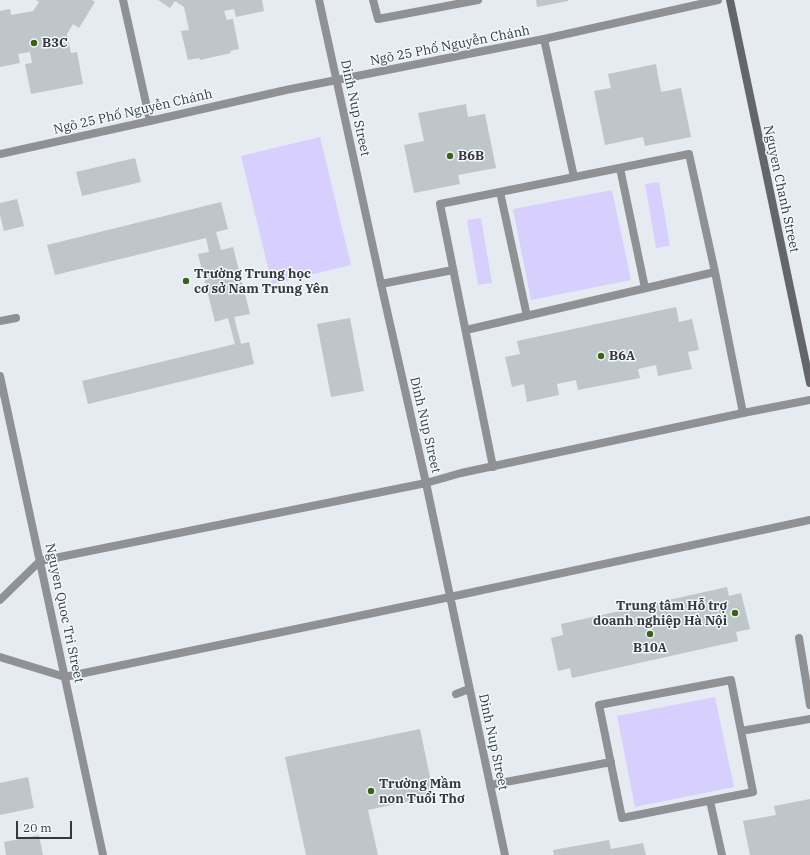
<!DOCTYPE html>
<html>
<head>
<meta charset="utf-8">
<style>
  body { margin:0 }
  #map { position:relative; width:810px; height:855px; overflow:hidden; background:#e5ebf1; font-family:"IBM Plex Serif",serif }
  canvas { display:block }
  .scale { position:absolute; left:16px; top:821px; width:56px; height:18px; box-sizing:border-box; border:2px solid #36383b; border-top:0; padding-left:5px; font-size:12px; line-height:14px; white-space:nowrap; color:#36383b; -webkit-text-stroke:3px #f2f9ff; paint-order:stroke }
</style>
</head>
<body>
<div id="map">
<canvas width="810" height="855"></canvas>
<div class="scale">20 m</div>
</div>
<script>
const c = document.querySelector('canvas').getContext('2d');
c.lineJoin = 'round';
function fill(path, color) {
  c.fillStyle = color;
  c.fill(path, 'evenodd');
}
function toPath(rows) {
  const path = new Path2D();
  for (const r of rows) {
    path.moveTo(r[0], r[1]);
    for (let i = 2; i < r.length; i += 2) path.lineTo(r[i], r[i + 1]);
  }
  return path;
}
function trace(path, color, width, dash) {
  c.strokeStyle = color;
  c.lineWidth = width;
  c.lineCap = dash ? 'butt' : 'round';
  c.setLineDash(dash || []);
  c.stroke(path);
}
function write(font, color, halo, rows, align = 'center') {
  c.font = font + ' "IBM Plex Serif",serif';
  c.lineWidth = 3;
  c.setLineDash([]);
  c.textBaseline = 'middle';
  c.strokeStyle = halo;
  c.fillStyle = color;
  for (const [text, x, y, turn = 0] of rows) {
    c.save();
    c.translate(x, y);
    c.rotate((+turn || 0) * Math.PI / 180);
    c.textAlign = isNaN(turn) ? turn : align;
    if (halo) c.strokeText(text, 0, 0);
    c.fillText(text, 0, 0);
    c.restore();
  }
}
fill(toPath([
  [320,137,351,265,272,284,241,156],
  [659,182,670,246,656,248,645,184],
  [612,190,631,280,531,300,513,209],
  [481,218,492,283,478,285,467,220],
  [715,697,734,787,635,807,617,716]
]), '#d7cffe');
fill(toPath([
  [36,0,92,0,95,2,79,28,73,24,67,34,71,53,77,52,83,84,31,94,25,64,32,63,30,52,18,54,20,63,0,67,0,11,10,9,11,15,33,11,39,2],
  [158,0,262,0,264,11,236,17,234,9,224,11,227,20,233,19,239,49,230,51,231,53,200,60,199,58,188,60,181,31,189,30,184,7,175,1,170,8],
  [536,0,568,0,568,1,537,7],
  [656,64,661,92,681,88,691,137,645,146,643,137,605,145,594,91,611,88,608,74],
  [466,104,468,117,485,114,496,168,458,175,460,184,414,193,404,145,424,141,418,113],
  [135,158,141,182,82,196,76,172],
  [17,199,24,226,4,231,0,215,0,203],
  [221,202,228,229,216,232,221,250,233,247,250,314,234,317,241,344,249,342,254,364,88,404,82,381,235,344,228,318,215,322,198,254,209,252,206,238,55,275,47,245],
  [676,307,679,322,692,319,699,350,688,352,692,369,658,376,656,365,638,369,640,378,578,390,576,380,557,384,559,395,527,402,524,384,512,387,505,357,520,354,517,341],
  [350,318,364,391,331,397,317,324],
  [727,587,729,596,741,593,750,629,736,632,738,641,572,678,570,668,558,671,551,638,563,635,561,624],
  [420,729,434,796,368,810,378,855,306,855,285,757],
  [28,777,34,808,0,815,0,783],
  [810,799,810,855,750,855,743,821,776,815,774,806],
  [39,835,43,855,6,855,4,842],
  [609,840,611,849,643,843,646,855,554,855,553,850]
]), '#bec6ca');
trace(toPath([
  [123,0,150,121],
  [373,0,378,19,478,0],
  [544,39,574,177],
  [620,168,645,288],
  [500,192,527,316],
  [381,284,453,270],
  [0,321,16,318],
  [466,330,715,272],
  [493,467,440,204,689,154,715,272,743,413],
  [799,638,810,705],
  [731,680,753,792,622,818,599,705,731,680],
  [456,694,469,689],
  [741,731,810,719],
  [490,785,611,762],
  [710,801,722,855]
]), '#8f9194', 8);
trace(toPath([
  [319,0,381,284,426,483,505,855],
  [0,154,150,121,286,90,544,39,718,0],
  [0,376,103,855],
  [0,600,40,561,426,483,461,473,743,413,810,400],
  [0,657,65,677,450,597,810,520]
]), '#8f9194', 8);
trace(toPath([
  [730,0,810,383]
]), '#65666b', 8);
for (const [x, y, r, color] of [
  [34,43,4,"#3e6118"],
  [450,156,4,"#3e6118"],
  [186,281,4,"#3e6118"],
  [601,356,4,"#3e6118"],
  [735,613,4,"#3e6118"],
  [650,634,4,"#3e6118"],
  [371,791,4,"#3e6118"]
]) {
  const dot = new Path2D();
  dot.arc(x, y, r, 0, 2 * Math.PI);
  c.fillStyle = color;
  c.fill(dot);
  trace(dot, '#f2f9ff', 1.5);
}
write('bold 13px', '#36383b', '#f2f9ff', [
  ["B3C",42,43],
  ["B6B",458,156],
  ["Trường Trung học",194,274],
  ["cơ sở Nam Trung Yên",194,289],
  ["B6A",609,356],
  ["Trung tâm Hỗ trợ",727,606,"right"],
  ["doanh nghiệp Hà Nội",727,621,"right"],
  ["B10A",650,648,"center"],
  ["Trường Mầm",379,784],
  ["non Tuổi Thơ",379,799]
], 'left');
write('13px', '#36383b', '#f2f9ff', [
  ["Ngõ 25 Phố Nguyễn Chánh",450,46,-11],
  ["Dinh Nup Street",355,108,78],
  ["Ngõ 25 Phố Nguyễn Chánh",133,112,-13],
  ["Nguyen Chanh Street",781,189,78],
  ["Dinh Nup Street",425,425,77],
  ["Nguyen Quoc Tri Street",64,613,78],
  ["Dinh Nup Street",493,742,78]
]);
</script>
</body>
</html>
